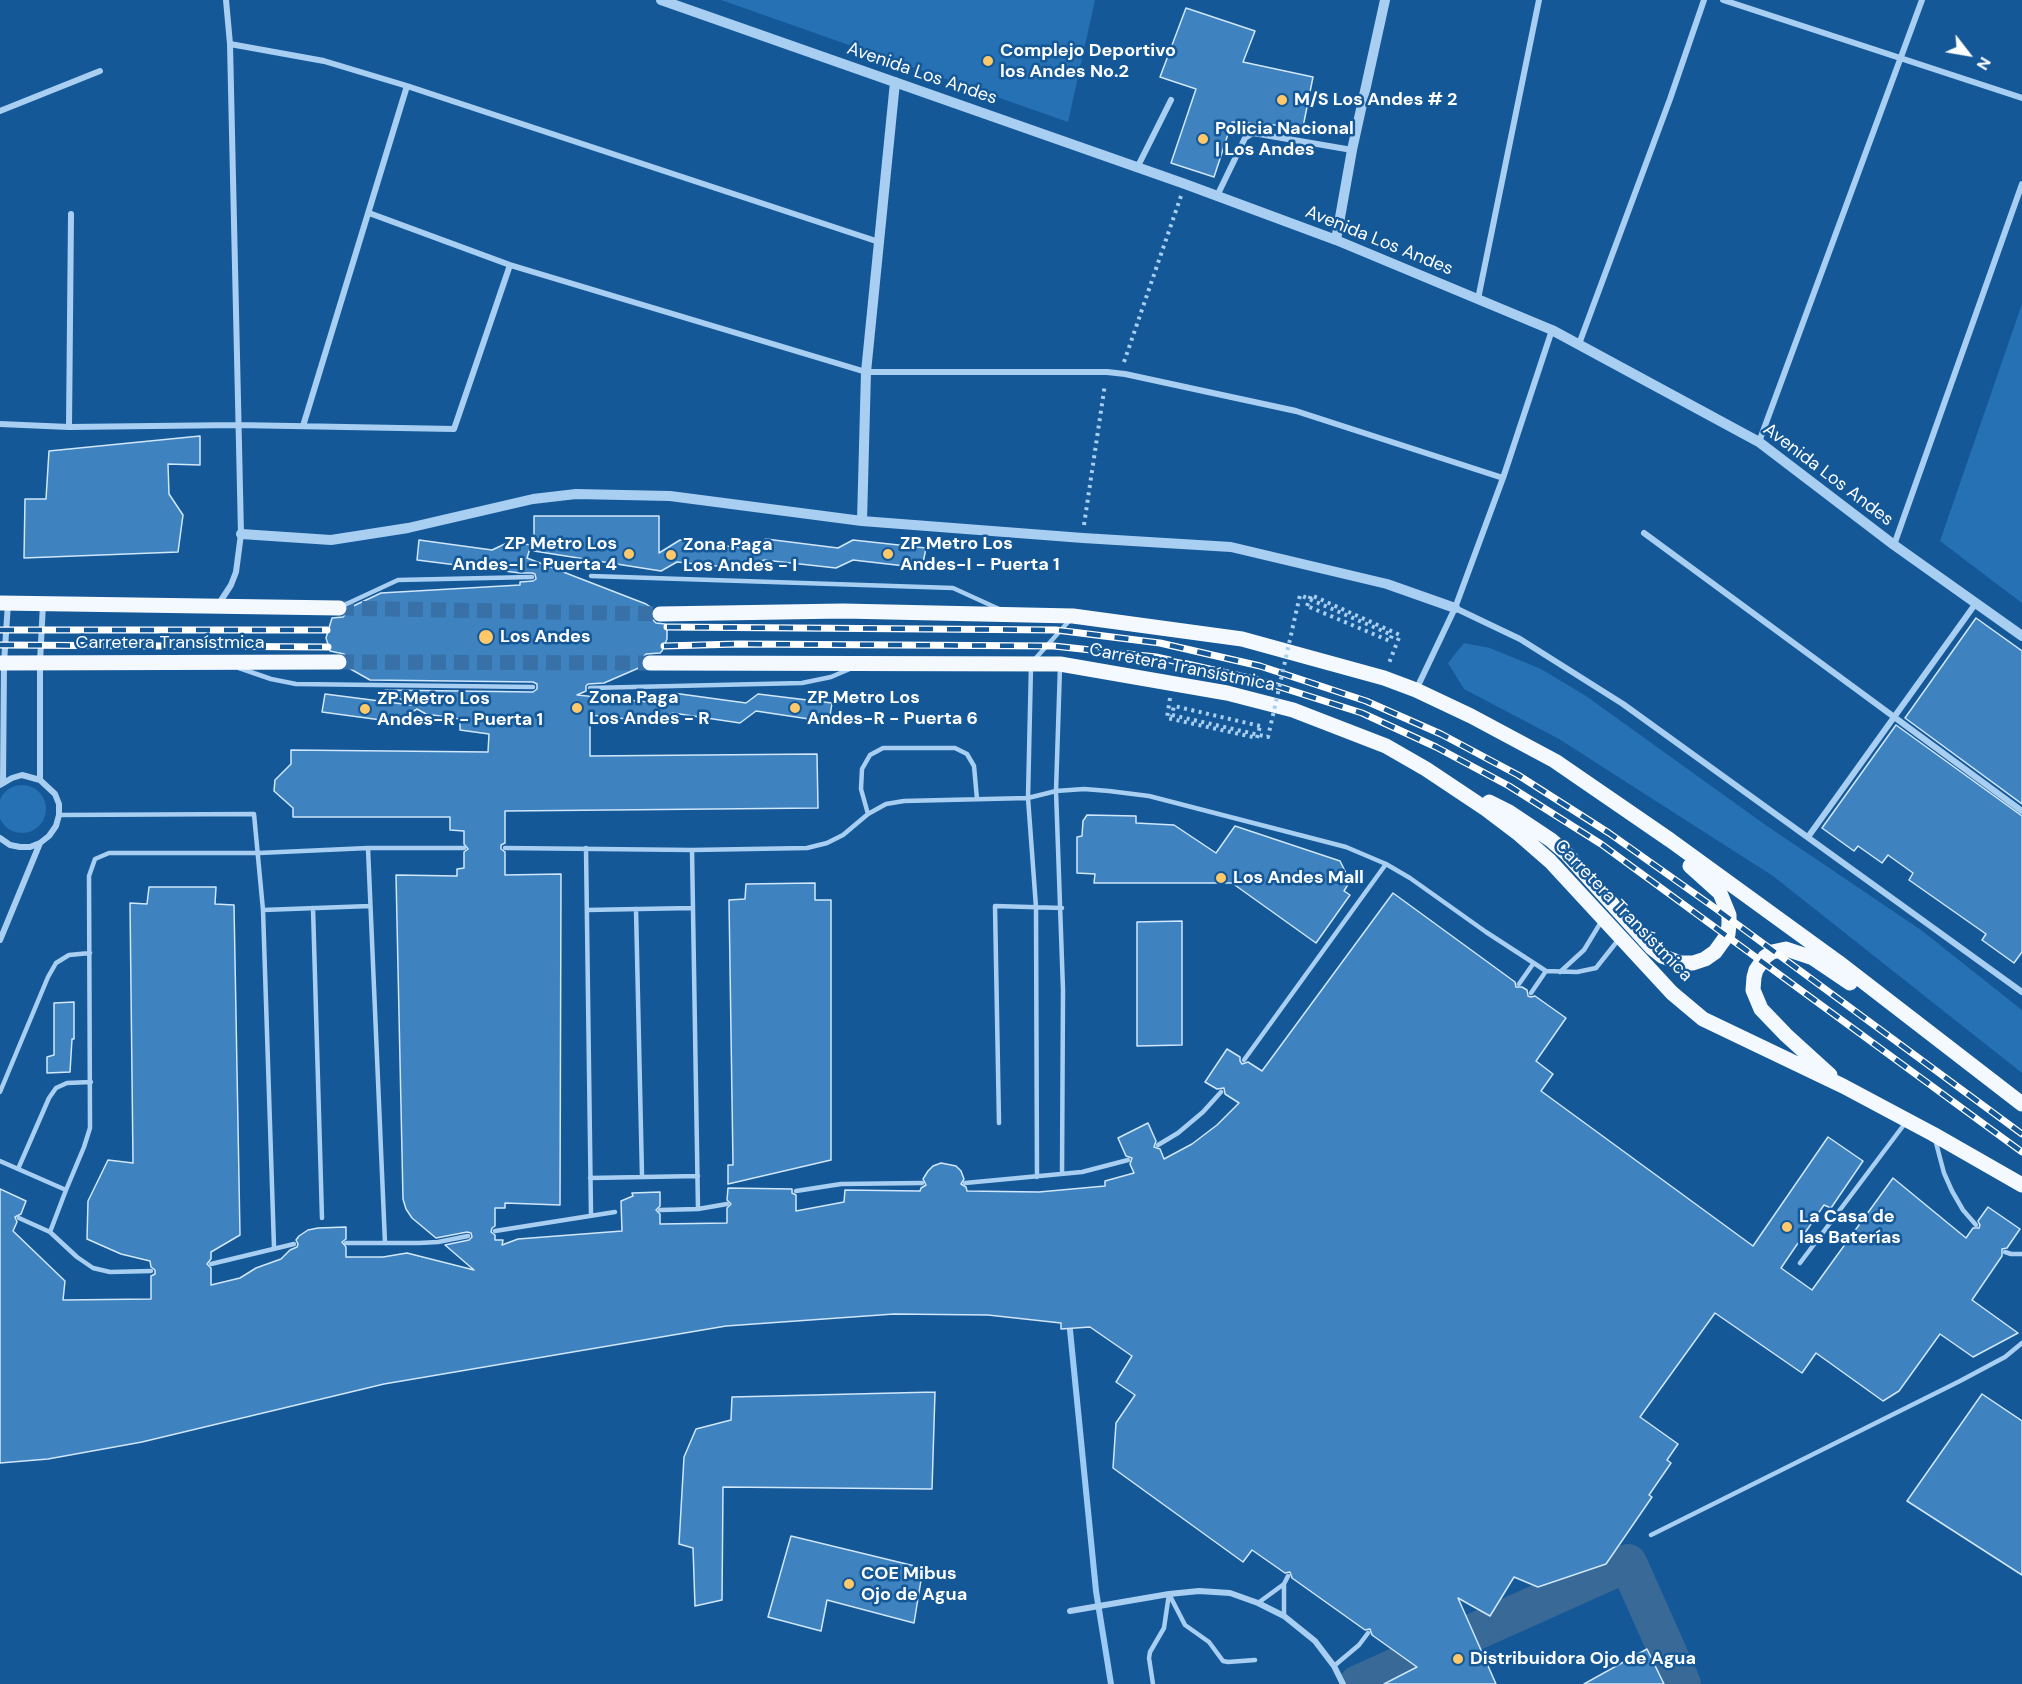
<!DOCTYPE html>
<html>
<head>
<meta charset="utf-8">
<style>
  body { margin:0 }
  #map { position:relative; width:2022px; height:1684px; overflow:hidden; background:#155898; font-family:"DM Sans",sans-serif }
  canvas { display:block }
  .north { position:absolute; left:1938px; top:24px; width:60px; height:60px; -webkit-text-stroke:4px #155898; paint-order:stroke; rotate:121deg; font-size:16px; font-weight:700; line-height:24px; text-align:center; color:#fff }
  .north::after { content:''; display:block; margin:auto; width:21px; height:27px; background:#fff; clip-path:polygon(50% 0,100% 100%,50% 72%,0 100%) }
</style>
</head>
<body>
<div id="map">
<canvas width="2022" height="1684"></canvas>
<div class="north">N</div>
</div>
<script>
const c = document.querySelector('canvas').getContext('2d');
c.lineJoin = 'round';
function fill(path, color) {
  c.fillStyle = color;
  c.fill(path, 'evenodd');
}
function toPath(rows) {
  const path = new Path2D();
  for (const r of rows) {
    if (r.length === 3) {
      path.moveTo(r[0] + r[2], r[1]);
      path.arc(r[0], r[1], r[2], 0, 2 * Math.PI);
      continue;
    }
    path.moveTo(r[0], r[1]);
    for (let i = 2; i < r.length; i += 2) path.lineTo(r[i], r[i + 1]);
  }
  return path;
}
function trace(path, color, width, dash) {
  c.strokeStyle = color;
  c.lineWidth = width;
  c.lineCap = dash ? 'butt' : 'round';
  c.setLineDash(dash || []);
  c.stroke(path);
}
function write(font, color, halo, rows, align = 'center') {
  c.font = font + ' "DM Sans",sans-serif';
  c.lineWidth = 5;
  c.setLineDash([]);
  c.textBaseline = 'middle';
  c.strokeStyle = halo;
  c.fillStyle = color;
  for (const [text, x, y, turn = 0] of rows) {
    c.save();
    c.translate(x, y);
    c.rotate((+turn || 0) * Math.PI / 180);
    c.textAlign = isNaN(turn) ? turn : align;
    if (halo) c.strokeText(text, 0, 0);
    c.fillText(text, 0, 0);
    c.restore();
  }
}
fill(toPath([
  [721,0,1095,0,1068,122],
  [2022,304,2022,603,1940,541],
  [1464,643,1490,648,1541,669,1586,696,1764,824,1921,930,2022,1010,2022,1073,1773,876,1559,739,1464,689,1448,663],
  [22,809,24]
]), '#2571b4');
trace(toPath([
  [1070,1330,1096,1591,1111,1684]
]), '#9bcbf5', 6);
trace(toPath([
  [1358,1684,1628,1563,1682,1684]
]), '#396996', 38);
const building = toPath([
  [1186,8,1255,31,1243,62,1313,77,1303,127,1232,122,1214,177,1171,163,1196,89,1160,77,1186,8],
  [200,436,200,465,168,464,169,494,183,515,178,552,24,558,25,499,46,499,49,451,200,436],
  [534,516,659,516,659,553,680,540,750,549,766,539,838,548,853,540,926,548,922,568,853,560,836,568,764,560,746,569,677,562,661,571,534,551,534,516],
  [419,540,492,550,509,542,531,545,527,558,646,604,652,608,650,614,652,619,656,623,665,624,667,627,667,639,662,651,660,653,646,654,641,659,641,667,604,683,588,684,586,686,586,691,577,695,658,703,673,693,746,703,758,694,832,703,829,722,756,711,740,723,673,713,655,722,590,715,590,756,817,754,818,808,505,811,505,843,501,845,501,849,505,852,505,875,561,874,560,1205,505,1203,505,1208,495,1208,495,1226,492,1228,491,1232,495,1235,495,1240,503,1240,502,1245,518,1239,622,1231,621,1201,633,1196,632,1193,660,1192,660,1206,656,1210,660,1214,660,1224,727,1223,727,1208,731,1204,727,1200,728,1188,792,1189,792,1193,796,1195,796,1211,844,1202,845,1190,920,1191,921,1188,926,1185,923,1179,928,1171,933,1166,941,1163,956,1166,961,1171,964,1179,961,1184,966,1187,967,1191,1039,1192,1105,1186,1105,1181,1134,1173,1130,1164,1132,1158,1126,1156,1118,1138,1148,1123,1156,1141,1154,1147,1160,1149,1164,1159,1192,1144,1217,1125,1239,1103,1225,1094,1224,1088,1217,1089,1205,1082,1227,1049,1240,1057,1240,1061,1242,1064,1248,1062,1262,1071,1393,893,1515,982,1516,987,1522,987,1527,990,1528,996,1531,997,1535,996,1566,1018,1536,1061,1553,1074,1541,1091,1753,1246,1828,1137,1863,1161,1831,1208,1824,1205,1781,1268,1812,1290,1893,1178,1966,1238,1973,1228,1979,1228,1980,1225,1978,1221,1988,1207,2020,1229,2007,1248,2002,1249,2002,1256,1972,1300,2018,1333,1973,1357,1940,1334,1899,1391,1883,1401,1816,1353,1802,1373,1715,1313,1640,1417,1678,1444,1667,1460,1671,1463,1649,1495,1652,1497,1606,1564,1538,1587,1514,1577,1490,1616,1458,1598,1496,1684,1384,1684,1417,1667,1372,1635,1370,1629,1365,1630,1292,1578,1290,1572,1285,1573,1252,1550,1243,1562,1113,1468,1116,1423,1135,1395,1116,1382,1132,1356,1090,1327,1061,1329,1061,1323,988,1315,894,1314,726,1326,384,1384,142,1442,48,1459,0,1463,0,1189,26,1201,21,1214,15,1217,17,1222,13,1231,65,1281,63,1300,151,1299,151,1276,155,1274,155,1270,151,1267,150,1261,121,1254,87,1239,88,1201,108,1160,133,1163,130,903,147,904,149,887,216,887,215,904,234,905,240,1235,211,1252,211,1259,207,1264,211,1268,211,1285,240,1278,256,1268,281,1259,290,1250,297,1247,298,1244,296,1240,299,1236,308,1230,318,1228,346,1227,346,1239,342,1242,346,1247,346,1257,383,1257,407,1253,474,1270,445,1245,469,1240,472,1237,471,1233,467,1232,436,1238,412,1218,406,1209,403,1199,396,875,457,876,457,869,464,868,464,852,468,849,464,844,464,831,450,830,450,817,293,817,293,808,274,791,275,780,291,764,291,750,488,752,489,734,460,730,460,719,426,714,417,709,396,722,322,712,325,694,411,705,385,690,533,692,537,689,537,684,533,682,370,680,347,667,349,661,344,654,330,651,326,638,332,618,343,617,347,613,349,608,381,593,520,585,520,582,533,581,536,579,535,574,532,573,520,573,417,560,419,540],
  [1976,618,2022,651,2022,804,1905,718,1976,618],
  [1896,725,2022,816,2022,952,2014,963,1982,940,1986,934,1909,880,1913,873,1888,855,1882,863,1858,846,1854,851,1822,828,1896,725],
  [1087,815,1136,816,1136,823,1174,825,1216,853,1235,826,1340,861,1350,881,1344,891,1350,895,1316,943,1232,883,1094,883,1095,874,1077,873,1077,837,1082,836,1083,821,1087,815],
  [815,883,815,900,831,900,831,1160,728,1184,728,1165,733,1165,729,900,745,899,746,884,815,883],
  [1182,921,1182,1045,1137,1046,1137,922,1182,921],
  [74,1002,74,1039,72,1039,70,1072,47,1073,47,1057,54,1055,54,1003,74,1002],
  [935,1392,932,1489,723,1487,722,1600,695,1606,693,1548,679,1544,684,1457,696,1429,731,1420,732,1397,935,1392],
  [1982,1394,2022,1421,2022,1575,1907,1501,1982,1394],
  [791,1536,923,1568,914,1623,827,1600,821,1631,768,1617,791,1536],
  [1647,1649,1664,1684,1584,1684,1647,1649]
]);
fill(building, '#3e82bf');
trace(building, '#d0e7fc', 1.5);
trace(toPath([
  [339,608,660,614],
  [339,662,650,663]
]), '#3871a7', 15, [15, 8]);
trace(toPath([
  [1124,362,1181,196],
  [1084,525,1105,384],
  [1307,606,1311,595,1400,635,1389,663],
  [1170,698,1167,718,1257,738,1260,726]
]), '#a8cff2', 4, [3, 4.5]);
trace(toPath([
  [591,576,953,588,999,609],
  [340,607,398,580,532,577],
  [1035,659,1069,621],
  [1031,666,1028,798,1036,907,1037,1177],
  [1060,667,1056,791,1063,990,1062,1174],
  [239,668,271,679,296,684,533,687],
  [590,688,802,683,831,677,852,668],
  [868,814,861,789,862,769,870,755,883,748,955,748,967,754,974,766,977,799],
  [59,815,254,814,263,910,274,1247],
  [368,848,385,1243],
  [505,848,692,850,807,848,827,843,843,835,868,814,886,804,904,801,1028,798,1056,791,1084,789,1109,791,1149,796,1346,847,1386,864,1410,878,1486,932,1546,971,1577,972,1596,968,1619,939],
  [586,848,591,1215],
  [692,850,698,1209],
  [313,908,322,1218],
  [636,909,642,1176],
  [263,910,370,906],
  [587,910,692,908],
  [1560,972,1584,950,1601,922],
  [1519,984,1533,964],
  [1531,993,1546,971],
  [1244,1060,1386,864],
  [0,1092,48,977,56,963,69,955,90,953],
  [999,1123,995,906,1062,908],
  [1935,1139,1944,1173,1952,1191,1963,1210,1976,1225],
  [1158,1145,1178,1133,1203,1112,1221,1092],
  [0,1161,66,1190],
  [18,1169,49,1098,56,1088,67,1083,91,1082],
  [590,1178,698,1176],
  [965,1183,1082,1172,1128,1160],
  [796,1191,841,1184,922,1183],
  [660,1210,698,1209,727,1204],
  [19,1218,50,1232,77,1257,93,1268,110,1272,151,1271],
  [495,1231,615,1212],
  [50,1232,66,1190,84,1147,90,1128,89,876,95,859,109,853,259,853,368,848,464,848],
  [346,1243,419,1243,438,1242,468,1236],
  [2005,1252,2011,1254,2022,1254],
  [1800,1263,1906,1122],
  [211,1264,294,1244],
  [1651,1535,1960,1381,2005,1357,2022,1343],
  [1284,1584,1284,1616],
  [1169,1594,1185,1625,1209,1642,1223,1661,1228,1662,1255,1660],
  [1258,1603,1284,1584,1288,1576],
  [1334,1666,1359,1645,1368,1633],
  [1153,1684,1149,1658,1150,1652,1164,1628,1169,1594]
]), '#a8cff2', 4.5);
trace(toPath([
  [1723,0,2022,98],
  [230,44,324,61,407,86,879,242],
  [0,111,100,71],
  [1137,168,1171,100],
  [1217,196,1245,138,1253,133,1352,150],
  [369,213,510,265,866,372,1107,372,1125,374,1296,411,1503,478],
  [1478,299,1539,0],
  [1579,344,1670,99,1704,0],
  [0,424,69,427,237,425,454,429,510,265],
  [303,426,407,86],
  [69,427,71,214],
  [1759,442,1922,0],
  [1644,533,2022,811],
  [1894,545,2022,184],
  [218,605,231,585,236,572,241,534,230,44,226,0],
  [1455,608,1520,639,1623,704,2022,992],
  [1416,690,1455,608,1503,478,1552,330],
  [40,780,40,662,43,604],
  [3,782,4,663,8,603],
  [0,785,12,778,22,775,40,780,55,794,59,804,59,815,56,826,49,836,40,843,30,847,20,847,10,845,0,838],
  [1808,837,1976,603],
  [0,940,40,843],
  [1070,1611,1169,1594,1199,1591,1230,1593,1258,1603,1284,1616,1315,1641,1334,1666,1343,1684]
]), '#a8cff2', 6);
trace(toPath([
  [661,0,1185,184,1336,240,1552,330,1759,442,1894,545,2022,636],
  [1336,240,1352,150,1385,0],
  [862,521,866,372,895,82],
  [241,534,331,540,408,528,533,499,576,494,670,496,862,521,1083,538,1231,547,1387,584,1455,608]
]), '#a8cff2', 10);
trace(toPath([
  [0,603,339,608],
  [660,614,843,611,1073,616,1242,639,1384,678,1416,690,1471,716,1555,761,1670,840,1838,962,2022,1104],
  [0,663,339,662],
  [650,663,1060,664,1227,693,1293,710,1386,746,1426,769,1486,809,1519,834,1550,861,1672,993,1703,1019,1843,1086,1933,1134,2022,1185],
  [1489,802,1509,812,1551,840,1566,853,1652,948,1662,956,1680,963,1693,963,1705,959,1715,952,1728,934,1729,924,1729,915,1720,893,1690,866],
  [1830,1075,1786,1035,1761,1009,1753,990,1754,977,1756,970,1765,957,1772,952,1786,949,1813,958,1850,983]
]), '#f3f9ff', 15);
const rail = toPath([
  [667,627,1056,630,1160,643,1260,666,1366,701,1441,734,1518,775,1609,833,1715,908,2022,1134],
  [0,630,327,630],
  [0,645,328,647],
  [664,646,738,644,1054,646,1156,657,1258,680,1362,713,1436,747,1509,786,1601,844,2022,1152]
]);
trace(rail, '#fff', 7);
trace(rail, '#155898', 4.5, [14]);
trace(toPath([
  [1260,726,1174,706,1172,715,1268,737,1300,595,1392,635,1390,641,1307,606]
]), '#a8cff2', 4, [3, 4.5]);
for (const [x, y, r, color] of [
  [988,61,6,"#ffc869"],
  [1282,100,6,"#ffc869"],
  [1203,139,6,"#ffc869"],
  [629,554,6,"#ffc869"],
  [888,554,6,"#ffc869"],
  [671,555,6,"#ffc869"],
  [486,637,8,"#ffc869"],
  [577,708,6,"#ffc869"],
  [795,708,6,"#ffc869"],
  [365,709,6,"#ffc869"],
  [1221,878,6,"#ffc869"],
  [1787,1227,6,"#ffc869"],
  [849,1584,6,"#ffc869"],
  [1458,1659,6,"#ffc869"]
]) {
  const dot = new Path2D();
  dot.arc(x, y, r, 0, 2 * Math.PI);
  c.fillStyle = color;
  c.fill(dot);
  trace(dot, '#155898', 2);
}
write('bold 18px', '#fff', '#155898', [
  ["Complejo Deportivo",1000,51],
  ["los Andes No.2",1000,72],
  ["M/S Los Andes # 2",1294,100],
  ["Policia Nacional",1215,129],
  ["| Los Andes",1215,150],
  ["ZP Metro Los",617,544,"right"],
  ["Andes-I - Puerta 4",617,565,"right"],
  ["ZP Metro Los",900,544],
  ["Andes-I - Puerta 1",900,565],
  ["Zona Paga",683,545],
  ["Los Andes - I",683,566],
  ["Los Andes",500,637],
  ["Zona Paga",589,698],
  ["Los Andes - R",589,719],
  ["ZP Metro Los",807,698],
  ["Andes-R - Puerta 6",807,719],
  ["ZP Metro Los",377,699],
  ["Andes-R - Puerta 1",377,720],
  ["Los Andes Mall",1233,878],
  ["La Casa de",1799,1217],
  ["las Baterías",1799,1238],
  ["COE Mibus",861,1574],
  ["Ojo de Agua",861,1595],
  ["Distribuidora Ojo de Agua",1470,1659]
], 'left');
write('18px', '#fff', '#155898', [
  ["Avenida Los Andes",922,74,19],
  ["Avenida Los Andes",1379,241,22],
  ["Avenida Los Andes",1828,475,37],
  ["Carretera Transístmica",170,643],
  ["Carretera Transístmica",1182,668,11],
  ["Carretera Transístmica",1623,911,46]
]);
</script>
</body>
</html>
